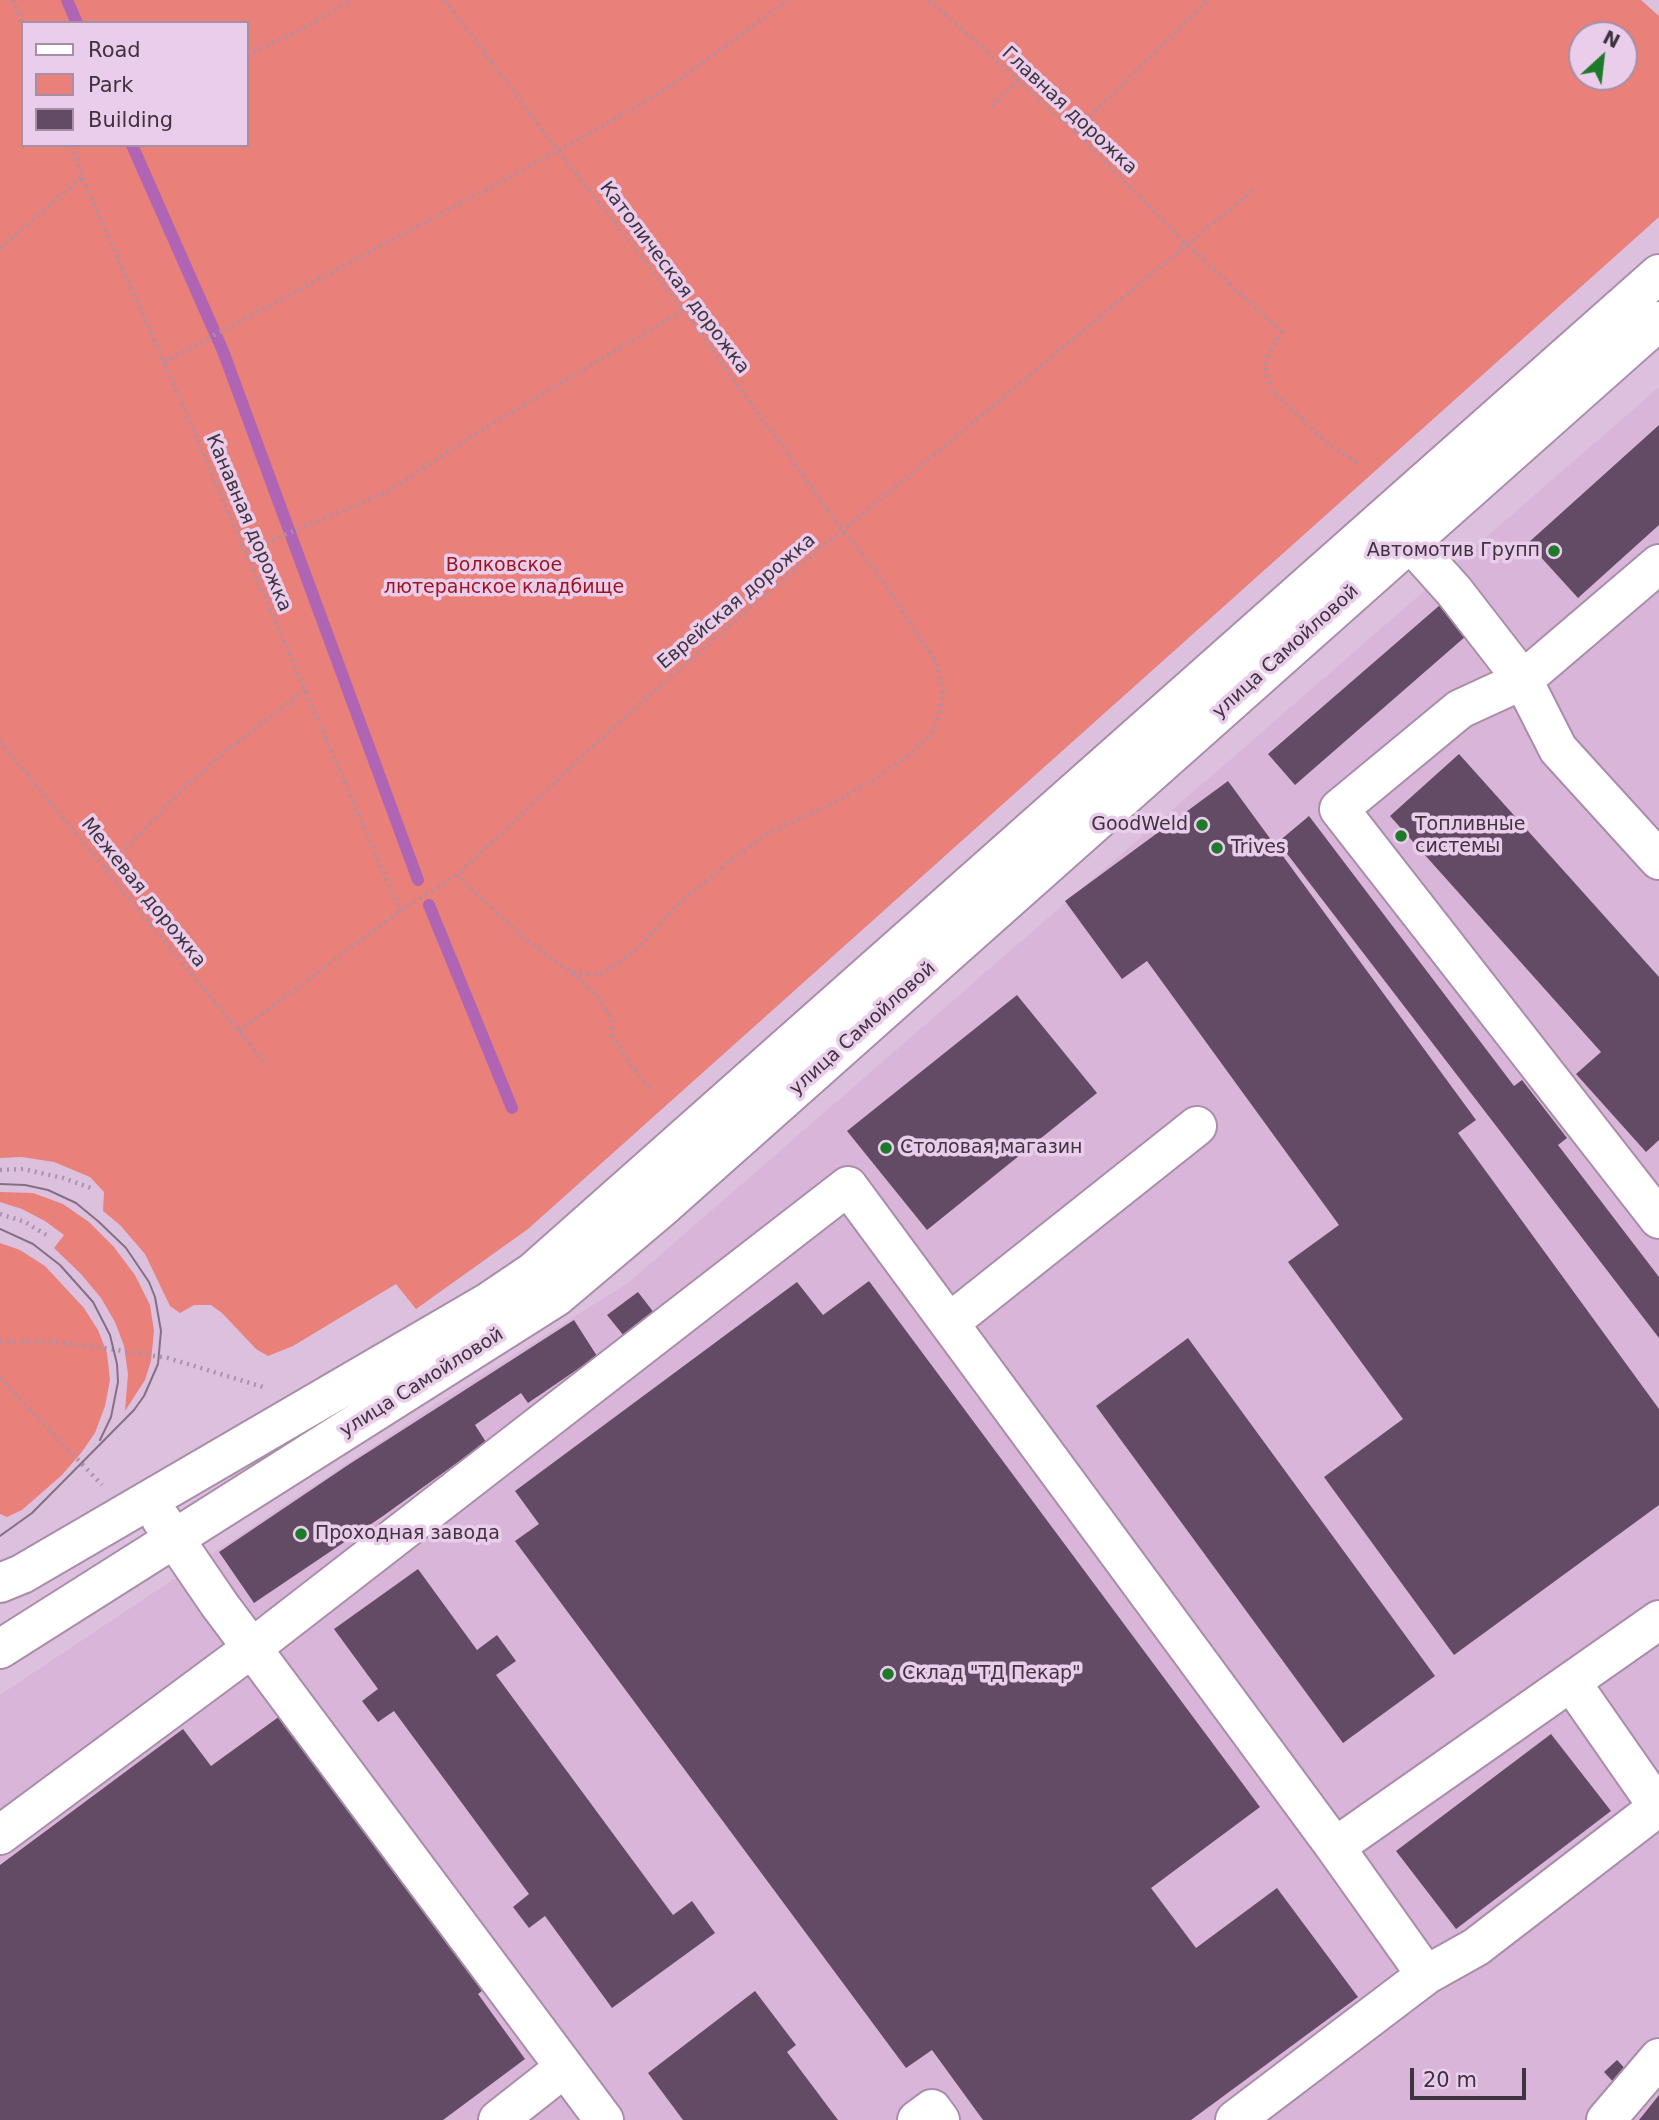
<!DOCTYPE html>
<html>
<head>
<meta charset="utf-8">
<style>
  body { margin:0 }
  #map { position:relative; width:1659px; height:2120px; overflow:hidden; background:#ddc0de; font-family:"DejaVu Sans",sans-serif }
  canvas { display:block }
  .legend { position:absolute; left:21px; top:21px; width:228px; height:126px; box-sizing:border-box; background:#eacdeb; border:2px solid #a68fa6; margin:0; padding:9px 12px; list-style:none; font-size:21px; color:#3f333f }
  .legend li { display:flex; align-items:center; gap:14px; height:35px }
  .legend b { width:35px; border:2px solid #a68fa6 }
  .north { position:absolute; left:1568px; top:21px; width:70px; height:70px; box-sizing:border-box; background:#eacdeb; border:2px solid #a68fa6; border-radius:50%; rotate:27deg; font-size:19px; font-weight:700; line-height:28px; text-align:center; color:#3f333f }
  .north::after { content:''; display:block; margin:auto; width:24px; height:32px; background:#1e7a2a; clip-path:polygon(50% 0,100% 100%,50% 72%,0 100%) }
  .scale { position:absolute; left:1410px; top:2068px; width:116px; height:32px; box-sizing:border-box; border:4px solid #3f333f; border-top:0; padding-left:9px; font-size:21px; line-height:24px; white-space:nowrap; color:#3f333f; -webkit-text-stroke:5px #eacdeb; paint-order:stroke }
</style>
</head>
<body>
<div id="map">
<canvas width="1659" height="2120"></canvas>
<ul class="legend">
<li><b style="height:9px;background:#fff"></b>Road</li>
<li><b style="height:19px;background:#e98079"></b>Park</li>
<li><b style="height:19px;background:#644b65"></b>Building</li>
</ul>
<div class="north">N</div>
<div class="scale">20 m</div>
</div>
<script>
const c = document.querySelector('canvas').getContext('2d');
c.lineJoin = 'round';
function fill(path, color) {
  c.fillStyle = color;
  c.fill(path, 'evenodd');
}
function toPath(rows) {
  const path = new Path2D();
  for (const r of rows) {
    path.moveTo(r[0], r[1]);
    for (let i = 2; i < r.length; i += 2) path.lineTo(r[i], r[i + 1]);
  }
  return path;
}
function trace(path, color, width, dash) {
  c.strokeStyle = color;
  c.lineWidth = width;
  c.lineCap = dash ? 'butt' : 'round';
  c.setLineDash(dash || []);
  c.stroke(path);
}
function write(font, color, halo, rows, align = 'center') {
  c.font = font + ' "DejaVu Sans",sans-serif';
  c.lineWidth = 7;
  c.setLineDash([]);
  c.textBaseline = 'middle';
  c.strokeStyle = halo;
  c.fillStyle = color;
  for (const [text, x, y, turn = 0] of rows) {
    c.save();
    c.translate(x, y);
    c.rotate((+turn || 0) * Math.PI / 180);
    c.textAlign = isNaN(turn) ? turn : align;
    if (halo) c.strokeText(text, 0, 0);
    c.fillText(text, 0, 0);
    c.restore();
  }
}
fill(toPath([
  [1659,387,1659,2120,0,2120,0,1695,447,1397,628,1283]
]), '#d8b5d9');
fill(toPath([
  [0,0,1641,0,1659,16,1659,217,528,1229,416,1309,396,1284,293,1346,268,1356,256,1349,222,1313,211,1305,194,1305,180,1313,170,1306,145,1254,120,1225,103,1211,104,1192,90,1177,54,1162,22,1157,0,1158],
  [23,23,247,23,247,145,23,145],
  [1624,35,1624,77,1582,77,1582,35],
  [0,1192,33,1193,63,1204,89,1222,114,1247,135,1275,150,1305,154,1331,151,1361,145,1380,125,1411,128,1374,124,1346,115,1322,101,1298,81,1274,54,1248,64,1235,45,1221,22,1209,0,1202],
  [0,1243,20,1250,45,1266,84,1308,98,1330,107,1353,110,1380,105,1406,95,1433,81,1453,62,1475,22,1510,7,1517,0,1514]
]), '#e98079');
trace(toPath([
  [67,0,77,23],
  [132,145,223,351,418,880],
  [429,905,512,1108]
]), '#af65b3', 12);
fill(toPath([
  [1659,425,1659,525,1578,598,1528,543],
  [1440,605,1466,636,1295,785,1268,754],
  [1459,754,1659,977,1659,1140,1646,1152,1576,1074,1601,1052,1390,816],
  [1228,781,1476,1120,1458,1133,1659,1409,1659,1505,1454,1655,1324,1477,1403,1419,1288,1262,1339,1225,1147,961,1122,979,1065,901],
  [1309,816,1514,1086,1522,1080,1567,1138,1558,1145,1659,1277,1659,1338,1278,842],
  [1017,995,1097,1093,927,1230,847,1131],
  [869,1281,1260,1807,1151,1888,1196,1948,1277,1888,1358,1997,1191,2120,983,2120,932,2050,906,2068,515,1541,539,1524,515,1491,797,1282,823,1315],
  [638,1292,658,1318,628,1341,607,1315],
  [574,1320,597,1356,528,1403,521,1393,475,1425,486,1442,383,1516,254,1603,219,1552,348,1465],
  [1188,1338,1435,1676,1343,1743,1096,1406],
  [418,1569,477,1650,497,1635,516,1661,496,1675,673,1915,692,1901,715,1933,612,2008,545,1916,529,1928,513,1907,529,1894,394,1711,378,1722,362,1701,378,1689,334,1629],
  [280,1716,483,1990,478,1994,525,2059,443,2120,0,2120,0,1865,183,1729,211,1766],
  [1551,1734,1611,1811,1456,1929,1396,1851],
  [755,1991,796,2045,787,2052,838,2120,683,2120,648,2073],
  [1617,2060,1631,2075,1618,2087,1604,2072],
  [1659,2095,1659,2120,1639,2120]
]), '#644b65');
const minor = toPath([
  [1393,523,1454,591,1523,680,1558,749,1659,860],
  [1659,564,1523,680,1460,709,1339,809,1659,1219],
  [949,1323,1197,1126],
  [161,1519,219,1604,604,2120],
  [0,1583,22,1574,487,1303,533,1272,1659,274],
  [0,1649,556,1297,659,1210,1659,321],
  [0,1835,252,1648,848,1186,1335,1847,1659,1620],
  [1426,1975,1476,1947,1658,1807,1571,1682],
  [498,2120,564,2068],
  [917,2120,932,2109,940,2120],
  [1235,2120,1426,1975,1335,1847],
  [1606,2120,1659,2058]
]);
trace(minor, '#a98daa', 42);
trace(toPath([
  [13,0,23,24],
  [445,0,558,151,684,310,843,531,878,574,936,662,943,691,939,716,932,733,912,752,874,780,821,809,770,832,729,862,680,903,634,952,599,975,571,972,525,939,457,875],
  [929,0,1075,131,1187,245,1281,331,1264,365,1272,391,1331,446,1359,464],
  [247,55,296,32,352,0],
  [992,106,1018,80],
  [1075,131,1208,0],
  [72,145,82,177,164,362,400,911],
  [0,248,82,177],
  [164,362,558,151,665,90,788,0],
  [246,551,389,491,473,435,684,310],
  [0,741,265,1063],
  [106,869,181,791,226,751,305,690],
  [572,973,598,996,611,1018,612,1035,633,1068,653,1092],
  [239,1031,400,911,457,875,620,721,767,593,1253,190],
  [0,1170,23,1169,63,1178,91,1188],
  [0,1214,25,1222,48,1236],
  [0,1341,54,1342,104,1348,168,1358,263,1387],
  [0,1378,102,1485]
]), '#a992aa', 4.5, [2, 5]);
trace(minor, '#fff', 38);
trace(toPath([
  [0,1184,25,1185,48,1190,76,1203,99,1222,126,1248,149,1282,155,1297,161,1331,158,1364,144,1396,134,1410,32,1513,0,1536],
  [0,1229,33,1244,60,1265,93,1302,110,1335,117,1364,118,1382,111,1417,100,1440]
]), '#837084', 2);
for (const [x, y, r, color] of [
  [1554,551,7,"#1e7a2a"],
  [1202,825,7,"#1e7a2a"],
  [1401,836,7,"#1e7a2a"],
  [1217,848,7,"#1e7a2a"],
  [886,1148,7,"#1e7a2a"],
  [301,1534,7,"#1e7a2a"],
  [888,1674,7,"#1e7a2a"]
]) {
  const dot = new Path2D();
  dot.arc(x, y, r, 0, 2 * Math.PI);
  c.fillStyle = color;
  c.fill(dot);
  trace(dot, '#eacdeb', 2.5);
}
write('19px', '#3f333f', '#eacdeb', [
  ["Главная дорожка",1069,111,43],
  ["Католическая дорожка",674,278,53],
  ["Канавная дорожка",248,523,67],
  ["Еврейская дорожка",737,602,-40],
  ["улица Самойловой",1286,652,-42],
  ["Межевая дорожка",143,893,51],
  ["улица Самойловой",863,1029,-42],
  ["улица Самойловой",422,1383,-32]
]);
write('19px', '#3f333f', '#eacdeb', [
  ["Автомотив Групп",1540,551,"right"],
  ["GoodWeld",1188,825,"right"],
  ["Топливные",1415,825],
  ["системы",1415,847],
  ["Trives",1231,848],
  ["Столовая,магазин",900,1148],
  ["Проходная завода",315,1534],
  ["Склад \"ТД Пекар\"",902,1674]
], 'left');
write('19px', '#9d131d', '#eacdeb', [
  ["Волковское",504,566],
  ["лютеранское кладбище",504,588]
]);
</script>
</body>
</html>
